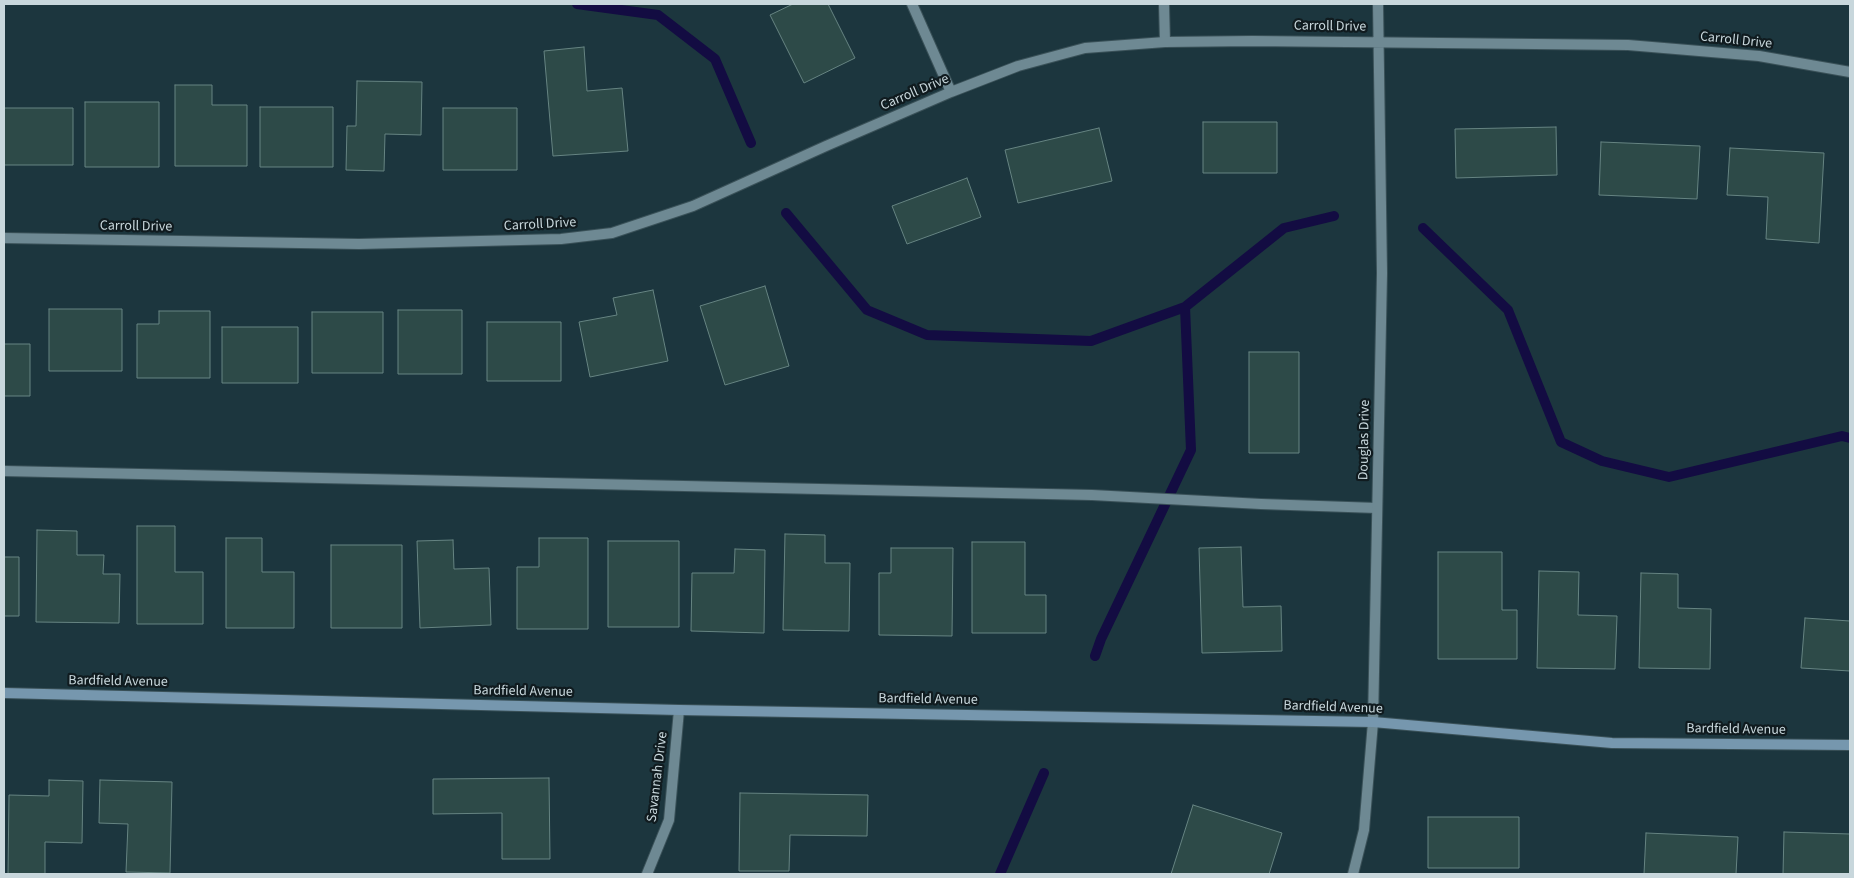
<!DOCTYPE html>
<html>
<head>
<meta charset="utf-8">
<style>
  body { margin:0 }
  #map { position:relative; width:1854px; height:878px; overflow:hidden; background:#1c363e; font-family:"Source Sans 3",sans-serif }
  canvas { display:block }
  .frame { position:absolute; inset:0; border:5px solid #c8d7dc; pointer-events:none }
</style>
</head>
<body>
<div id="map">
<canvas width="1854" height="878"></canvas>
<div class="frame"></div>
</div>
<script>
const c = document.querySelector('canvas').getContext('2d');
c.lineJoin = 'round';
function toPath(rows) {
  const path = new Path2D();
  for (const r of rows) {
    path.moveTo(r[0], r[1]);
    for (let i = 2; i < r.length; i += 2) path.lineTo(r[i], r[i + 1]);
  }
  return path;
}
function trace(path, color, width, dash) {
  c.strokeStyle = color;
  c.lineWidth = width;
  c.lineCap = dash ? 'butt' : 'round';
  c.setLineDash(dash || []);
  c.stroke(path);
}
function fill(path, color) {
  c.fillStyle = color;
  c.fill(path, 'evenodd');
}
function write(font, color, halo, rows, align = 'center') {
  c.font = font + ' "Source Sans 3",sans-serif';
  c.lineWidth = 4.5;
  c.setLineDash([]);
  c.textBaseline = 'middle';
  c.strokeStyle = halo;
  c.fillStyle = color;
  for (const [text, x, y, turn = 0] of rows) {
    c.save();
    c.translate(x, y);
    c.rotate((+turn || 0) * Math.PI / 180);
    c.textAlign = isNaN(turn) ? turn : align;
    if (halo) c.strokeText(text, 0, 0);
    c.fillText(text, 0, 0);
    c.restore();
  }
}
trace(toPath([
  [577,4,658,15,715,59,751,143],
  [786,213,867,310,927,335,1091,341,1185,307,1284,228,1334,216],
  [1423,228,1508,310,1561,442,1602,461,1669,477,1842,436,1850,438],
  [1095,656,1101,639,1191,450,1185,307],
  [1000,874,1044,773]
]), '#130c42', 10);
const building = toPath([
  [793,4,828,4,855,58,804,83,770,15,793,4],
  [584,47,587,91,622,88,628,151,553,156,544,51,584,47],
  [357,81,422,82,421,135,385,134,384,171,346,170,347,126,356,126,357,81],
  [175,85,212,85,212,105,247,105,247,166,175,166,175,85],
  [85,102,159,102,159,167,85,167,85,102],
  [260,107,333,107,333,167,260,167,260,107],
  [4,108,73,108,73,165,4,165,4,108],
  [443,108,517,108,517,170,443,170,443,108],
  [1203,122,1277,122,1277,173,1203,173,1203,122],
  [1556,127,1557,175,1456,178,1455,129,1556,127],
  [1099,128,1112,181,1018,203,1005,150,1099,128],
  [1601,142,1700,146,1697,199,1599,195,1601,142],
  [1730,148,1824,153,1819,243,1766,239,1768,197,1727,195,1730,148],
  [967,178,981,217,907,244,892,206,967,178],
  [765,286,789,366,725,385,700,306,765,286],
  [653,290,668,361,590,377,579,322,617,315,613,298,653,290],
  [49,309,122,309,122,371,49,371,49,309],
  [398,310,462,310,462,374,398,374,398,310],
  [159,311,210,311,210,378,137,378,137,324,159,324,159,311],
  [312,312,383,312,383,373,312,373,312,312],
  [487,322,561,322,561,381,487,381,487,322],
  [222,327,298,327,298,383,222,383,222,327],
  [4,344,30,344,30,396,4,396,4,344],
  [1249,352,1299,352,1299,453,1249,453,1249,352],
  [137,526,175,526,175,572,203,572,203,624,137,624,137,526],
  [37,530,77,531,77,555,104,555,103,574,120,574,119,623,36,622,37,530],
  [785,534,825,535,825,563,850,563,849,631,783,630,785,534],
  [226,538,262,538,262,572,294,572,294,628,226,628,226,538],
  [539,538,588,538,588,629,517,629,517,567,539,567,539,538],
  [453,540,454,569,489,568,491,625,420,628,417,541,453,540],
  [608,541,679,541,679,627,608,627,608,541],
  [972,542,1025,542,1025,595,1046,595,1046,633,972,633,972,542],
  [331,545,402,545,402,628,331,628,331,545],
  [1241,547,1243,607,1281,606,1282,651,1202,653,1199,548,1241,547],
  [891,548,953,548,952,636,879,635,879,573,891,573,891,548],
  [735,549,765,550,764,633,691,631,692,573,734,573,735,549],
  [1438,552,1502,552,1502,610,1517,610,1517,659,1438,659,1438,552],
  [4,557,19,557,19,616,4,616,4,557],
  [1539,571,1579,572,1578,615,1617,616,1615,669,1537,668,1539,571],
  [1641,573,1678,574,1678,608,1711,609,1710,669,1639,668,1641,573],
  [1805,618,1850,621,1850,671,1801,668,1805,618],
  [549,778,550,859,502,859,502,813,433,814,433,779,549,778],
  [49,780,83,781,82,843,45,842,45,874,8,874,9,795,49,796,49,780],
  [100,780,172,782,170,873,126,872,128,824,99,823,100,780],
  [740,793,868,795,867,836,790,835,789,871,739,871,740,793],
  [1193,805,1282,833,1269,874,1171,874,1193,805],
  [1428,817,1519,817,1519,868,1428,868,1428,817],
  [1784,832,1850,834,1850,874,1783,874,1784,832],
  [1646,833,1738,837,1736,874,1644,874,1646,833]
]);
fill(building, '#2d4a48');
trace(building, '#668482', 1);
const lane = toPath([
  [1164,4,1165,42],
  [4,471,1092,495,1261,504,1377,508]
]);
const street = toPath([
  [912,4,951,92],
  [4,238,359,244,561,239,612,233,693,206,826,146,951,92,1018,66,1085,48,1165,42,1252,41,1628,45,1759,56,1850,72],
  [647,874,669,820,679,710],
  [1353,874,1364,830,1373,722,1382,273,1378,4]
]);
const secondary = toPath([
  [4,693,679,710,1373,722,1612,743,1850,745]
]);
trace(lane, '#3a5158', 12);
trace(street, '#3a5158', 12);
trace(secondary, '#3a5158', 12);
trace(lane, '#6e8993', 10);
trace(street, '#6e8993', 10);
trace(secondary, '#7697ae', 10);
write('14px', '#c8d7dc', '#101b1f', [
  ["Carroll Drive",1330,27,1],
  ["Carroll Drive",1736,41,6],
  ["Carroll Drive",915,93,-23],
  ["Carroll Drive",540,225,-3],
  ["Carroll Drive",136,227,1],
  ["Douglas Drive",1365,440,-89],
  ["Bardfield Avenue",118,682,1],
  ["Bardfield Avenue",523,692,1],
  ["Bardfield Avenue",928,700,1],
  ["Bardfield Avenue",1333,708,2],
  ["Bardfield Avenue",1736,730,1],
  ["Savannah Drive",658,777,-83]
]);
</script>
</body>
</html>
